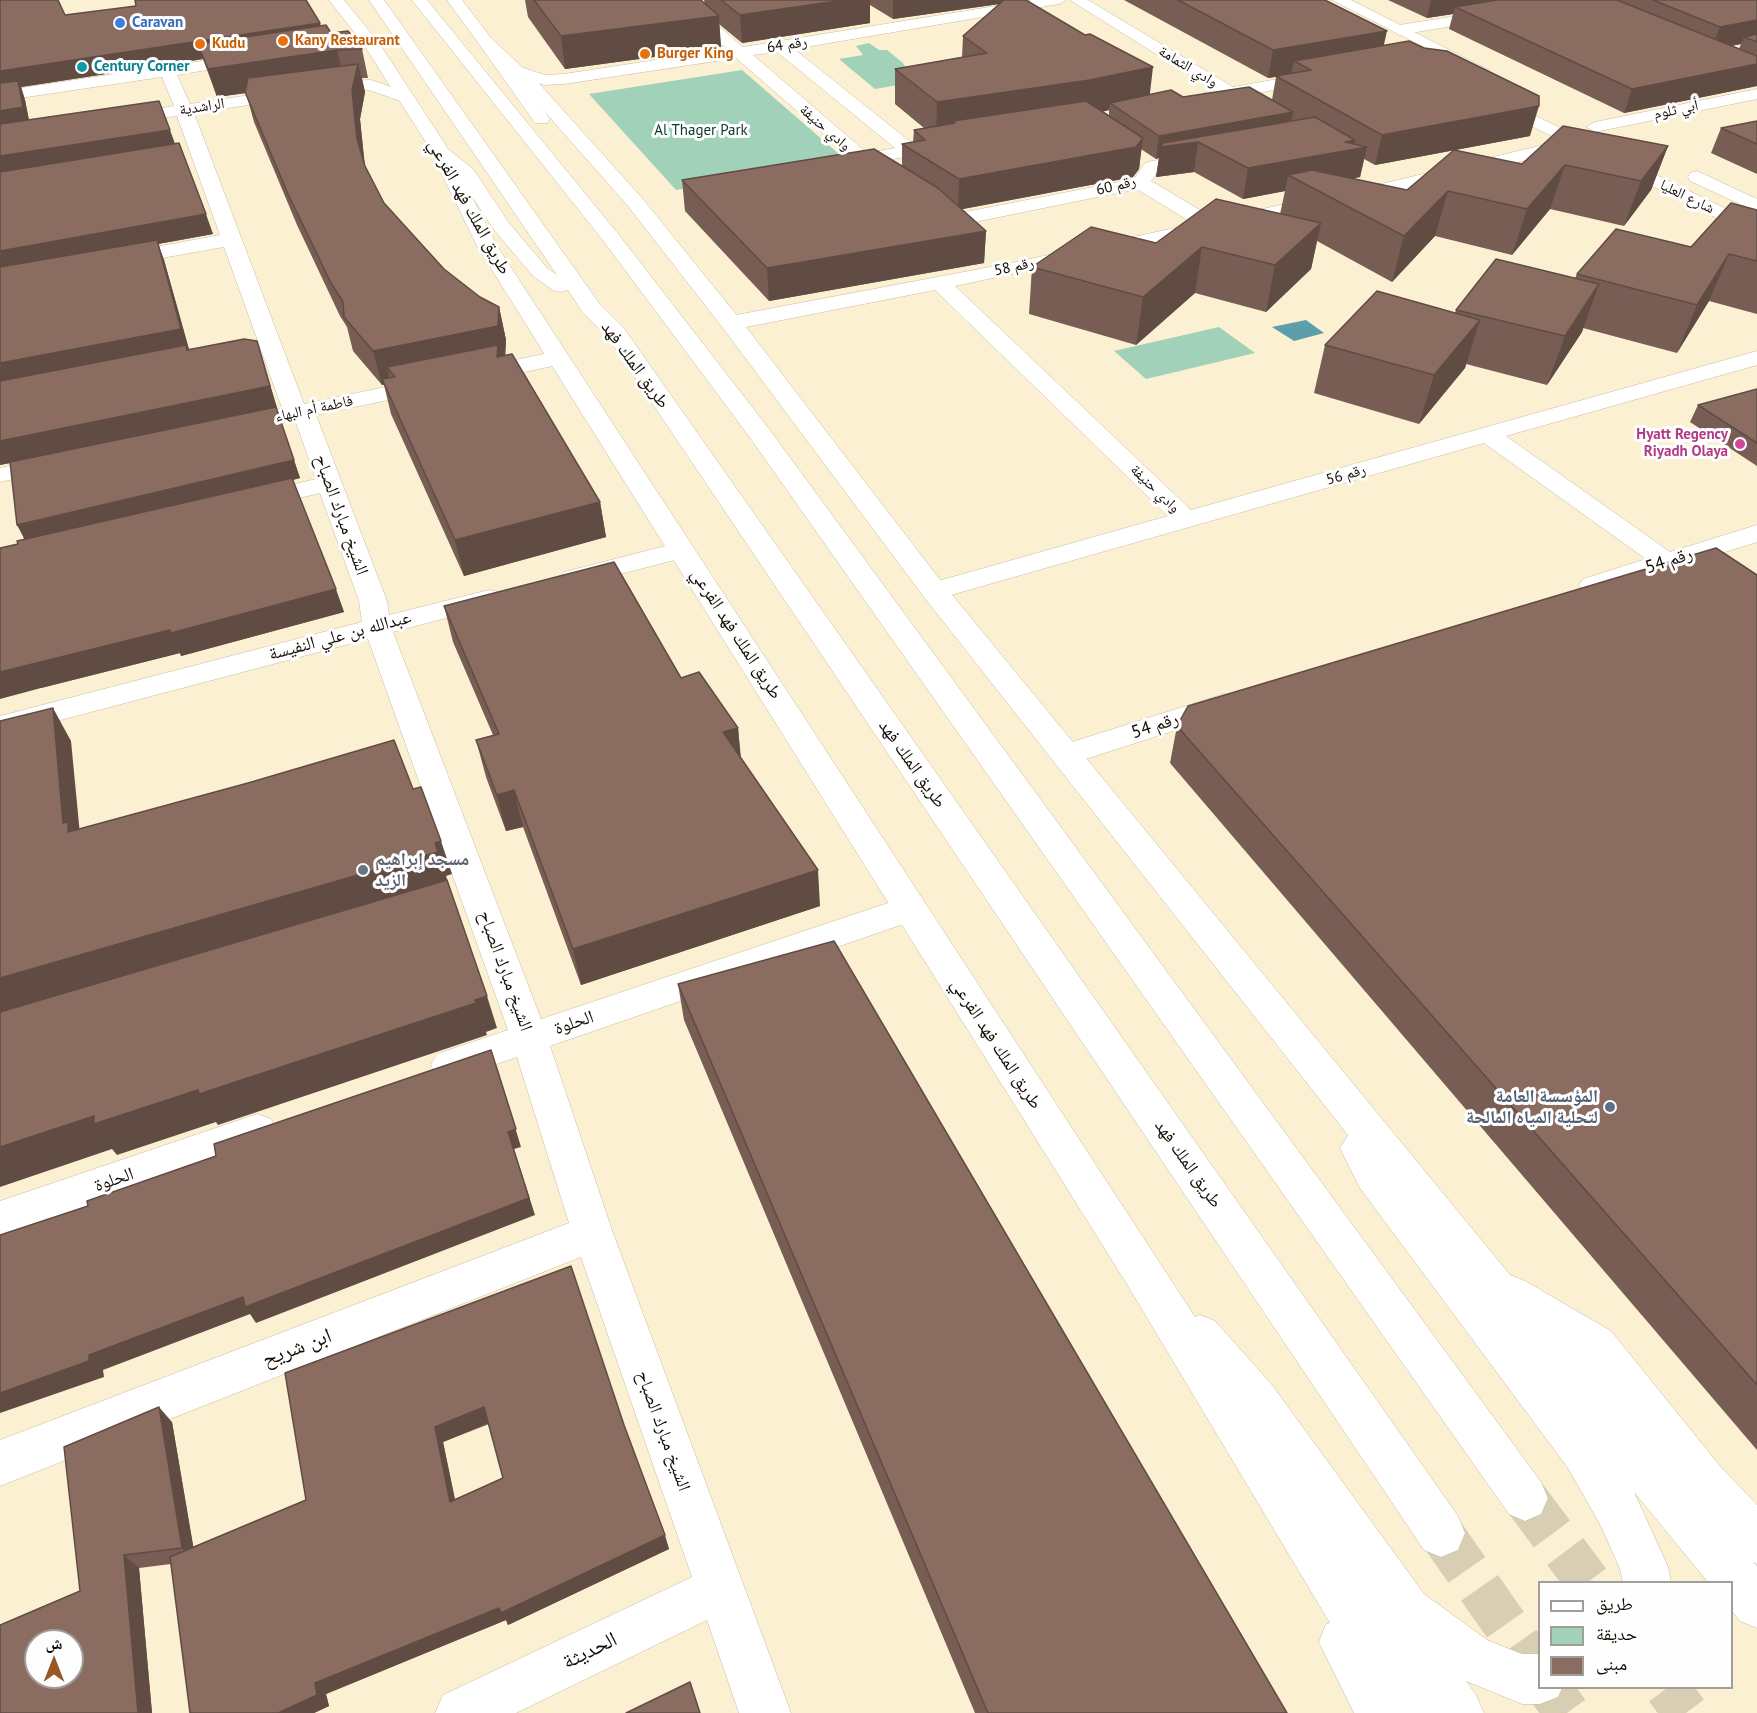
<!DOCTYPE html>
<html>
<head>
<meta charset="utf-8">
<style>
  body { margin:0 }
  #map { position:relative; width:1757px; height:1713px; overflow:hidden; background:#fbf0d2; font-family:"PT Sans","Noto Naskh Arabic",sans-serif }
  canvas { display:block }
  .legend { position:absolute; left:1538px; top:1581px; width:195px; height:108px; box-sizing:border-box; background:#fefefe; border:2px solid #a09e9a; margin:0; padding:8px 10px; list-style:none; font-size:18px; color:#120e05 }
  .legend li { display:flex; align-items:center; gap:12px; height:30px }
  .legend b { width:30px; border:2px solid #a09e9a }
  .north { position:absolute; left:24px; top:1629px; width:60px; height:60px; box-sizing:border-box; background:#fefefe; border:2px solid #a09e9a; border-radius:50%; rotate:0deg; font-size:16px; font-weight:700; line-height:24px; text-align:center; color:#120e05 }
  .north::after { content:''; display:block; margin:auto; width:21px; height:27px; background:#9a5924; clip-path:polygon(50% 0,100% 100%,50% 72%,0 100%) }
</style>
</head>
<body>
<div id="map">
<canvas width="1757" height="1713"></canvas>
<ul class="legend">
<li><b style="height:8px;background:#fff"></b>طريق</li>
<li><b style="height:16px;background:#a1d1b8"></b>حديقة</li>
<li><b style="height:16px;background:#8a6c61"></b>مبنى</li>
</ul>
<div class="north">ش</div>
</div>
<script>
const c = document.querySelector('canvas').getContext('2d');
c.lineJoin = 'round';
function fill(path, color) {
  c.fillStyle = color;
  c.fill(path, 'evenodd');
}
function toPath(rows) {
  const path = new Path2D();
  for (const r of rows) {
    path.moveTo(r[0], r[1]);
    for (let i = 2; i < r.length; i += 2) path.lineTo(r[i], r[i + 1]);
  }
  return path;
}
function trace(path, color, width, dash) {
  c.strokeStyle = color;
  c.lineWidth = width;
  c.lineCap = dash ? 'butt' : 'round';
  c.setLineDash(dash || []);
  c.stroke(path);
}
function write(font, color, halo, rows, align = 'center') {
  c.font = font + ' "PT Sans","Noto Naskh Arabic",sans-serif';
  c.lineWidth = 6;
  c.setLineDash([]);
  c.textBaseline = 'middle';
  c.strokeStyle = halo;
  c.fillStyle = color;
  for (const [text, x, y, turn = 0] of rows) {
    c.save();
    c.translate(x, y);
    c.rotate((+turn || 0) * Math.PI / 180);
    c.textAlign = isNaN(turn) ? turn : align;
    if (halo) c.strokeText(text, 0, 0);
    c.fillText(text, 0, 0);
    c.restore();
  }
}
fill(toPath([
  [869,43,879,50,887,50,903,63,915,82,875,89,839,59,863,55,856,46],
  [742,70,847,161,676,190,589,94],
  [1219,327,1255,353,1146,379,1114,351]
]), '#a1d1b8');
fill(toPath([
  [1306,320,1324,333,1294,341,1272,327]
]), '#5d9eac');
trace(toPath([
  [1525,1498,1588,1582],
  [1441,1533,1540,1674],
  [1549,1688,1567,1713],
  [1667,1688,1686,1713]
]), '#d8ceb3', 45, [45, 22]);
const minor = toPath([
  [672,0,688,0,743,47,1033,0,1066,0,1059,4,794,49,913,144,945,139,954,144,945,149,878,162,882,167,873,173,860,165,834,167,831,163,834,159,849,156,736,58,564,84,544,85,509,73,507,70,515,65,545,75,564,74,727,49,672,0],
  [777,52,895,148,867,153,753,55,777,52],
  [1070,0,1088,0,1233,87,1317,72,1325,77,1317,82,1246,95,1247,98,1245,102,1239,103,1228,99,1203,101,1201,97,1203,93,1215,91,1070,0],
  [1495,10,1500,12,1503,15,1500,18,1399,35,1391,30,1399,25,1495,10],
  [249,54,257,59,255,62,177,75,190,104,344,81,371,80,409,93,411,97,403,102,369,90,344,91,194,113,304,404,558,351,566,353,569,358,566,363,558,365,316,415,387,601,389,615,489,590,499,592,503,598,499,604,393,632,541,1019,909,896,921,900,926,909,921,918,550,1046,613,1233,791,1713,739,1713,707,1620,516,1713,435,1713,443,1695,692,1577,581,1257,0,1486,0,1440,569,1223,517,1057,450,1080,437,1076,431,1065,437,1054,508,1030,368,639,0,736,0,716,362,622,359,601,320,493,254,509,245,506,241,501,245,496,316,479,295,420,284,422,276,420,272,415,276,410,282,408,224,247,117,266,110,264,107,260,110,256,117,254,220,235,177,116,162,118,153,113,156,109,174,106,162,77,0,101,0,91,249,54],
  [1757,89,1757,99,1595,132,1586,127,1595,122,1757,89],
  [1576,137,1582,138,1585,142,1582,146,1394,193,955,286,1191,510,1757,351,1757,365,1506,436,1670,552,1757,525,1757,542,1593,593,1583,591,1579,585,1583,579,1646,559,1484,443,944,597,934,599,924,597,920,591,924,585,1168,516,935,290,731,330,723,328,720,323,723,318,731,316,1006,264,1194,224,1137,189,955,226,945,220,955,214,1134,179,1145,163,1152,161,1203,153,1209,154,1212,158,1209,162,1158,171,1151,181,1215,219,1394,181,1576,137],
  [54,456,63,458,66,463,63,468,0,482,0,468,54,456],
  [681,542,690,544,694,550,690,556,574,586,564,584,560,578,564,572,681,542],
  [1224,694,1235,697,1239,704,1235,711,1067,765,1056,761,1052,754,1056,747,1224,694],
  [257,1114,271,1119,276,1131,271,1143,0,1237,0,1201,257,1114]
]);
const major = toPath([
  [329,0,344,0,379,43,445,144,497,246,1195,1317,1200,1315,1215,1321,1272,1385,1424,1594,1487,1640,1522,1654,1540,1654,1540,1688,1562,1688,1558,1697,1540,1704,1522,1704,1466,1681,1476,1695,1484,1713,1354,1713,1319,1642,1326,1624,1330,1623,1125,1281,477,246,427,144,364,45,329,0],
  [447,0,462,0,491,38,535,79,642,198,739,318,944,585,1510,1275,1525,1281,1611,1331,1719,1465,1757,1505,1757,1564,1753,1562,1757,1566,1757,1628,1740,1621,1732,1611,1732,1582,1708,1582,1634,1492,1668,1567,1671,1582,1623,1582,1620,1569,1601,1526,1568,1468,1360,1188,1340,1148,1348,1135,924,597,723,328,628,206,523,87,479,44,447,0],
  [1332,0,1351,0,1489,70,1487,73,1475,73,1332,0],
  [1495,96,1757,224,1757,238,1489,105,1486,101,1489,97,1495,96],
  [1697,171,1757,199,1757,212,1690,181,1688,177,1690,173,1697,171]
]);
const highway = toPath([
  [369,0,384,0,599,303,623,327,1458,1516,1465,1533,1458,1550,1441,1557,1424,1550,607,336,583,313,568,290,560,292,553,290,533,276,495,231,459,177,432,154,429,150,432,146,444,146,473,169,509,223,547,268,557,275,369,0],
  [412,0,427,0,619,235,769,429,1541,1482,1548,1498,1541,1514,1525,1521,1509,1514,751,439,605,243,412,0],
  [485,36,491,38,547,115,550,119,547,123,535,123,477,41,485,36]
]);
trace(minor, '#c7bc9f', 1);
trace(major, '#c7bc9f', 1);
trace(highway, '#c7bc9f', 1);
fill(minor, '#fff');
fill(major, '#fff');
fill(highway, '#fff');
fill(toPath([
  [0,0,65,15,321,26,331,33,362,49,368,78,362,78,365,92,360,119,365,166,384,203,444,269,480,297,499,307,506,340,505,356,600,502,606,537,464,576,391,414,384,385,382,385,353,351,347,327,340,316,297,225,254,122,246,93,217,97,203,59,21,87,25,100,29,120,175,144,213,234,158,244,164,260,189,349,257,341,277,408,276,408,300,478,293,480,344,612,181,656,180,653,41,688,18,544,24,539,10,463,0,465],
  [525,0,701,0,705,4,704,0,1027,0,1026,0,1150,95,1183,97,1272,100,1276,77,1268,78,1124,0,1325,0,1384,46,1530,136,1375,165,1364,159,1360,177,1352,179,1407,190,1522,164,1668,146,1651,190,1624,226,1550,209,1512,255,1435,236,1392,282,1317,241,1311,269,1266,312,1195,293,1136,345,1029,314,1032,267,1156,243,1280,214,1285,191,1243,199,1194,172,1156,177,1159,158,1156,159,1141,149,1139,169,1133,177,962,209,986,231,984,263,769,301,685,211,682,180,902,166,902,144,913,142,914,130,924,128,895,104,895,69,962,57,963,36,1000,4,893,19,870,5,870,23,742,43,719,24,721,48,565,69,528,17],
  [1109,110,1109,116,1102,112],
  [1388,0,1757,0,1757,86,1624,113,1449,29,1453,14,1427,18],
  [1741,44,1739,49,1731,46],
  [1757,121,1757,174,1711,153,1721,128],
  [1757,210,1757,314,1709,301,1677,353,1583,328,1582,332,1547,385,1466,364,1465,368,1419,424,1314,393,1325,345,1455,313,1456,310,1575,278,1577,274,1691,247],
  [1757,389,1757,466,1690,422,1698,405],
  [1757,575,1757,1450,1170,763,1177,726],
  [444,606,681,678,738,728,741,758,820,906,581,985,523,827,506,831,486,777,476,740,493,735,453,642],
  [678,984,1287,1713,975,1713,684,1020],
  [285,1373,624,1425,669,1549,508,1625,506,1620,326,1694,329,1706,314,1713,190,1713,171,1564,139,1568,152,1713,0,1713,80,1591,172,1422,193,1547,306,1500],
  [489,1424,503,1478,455,1499,443,1442]
]), '#775d53');
fill(toPath([
  [844,0,870,0,870,23,742,43,740,15],
  [893,0,1027,0,893,19],
  [1431,0,1545,0,1455,7,1453,14,1427,18],
  [719,16,721,48,565,69,561,36],
  [1757,20,1757,40,1744,37,1741,44,1711,50,1720,27],
  [320,23,325,40,198,44,203,59,21,87,25,100,30,126,0,131,0,71],
  [1387,31,1381,58,1294,61,1291,74,1268,78,1273,50],
  [337,50,344,79,217,97,208,69],
  [358,64,365,92,360,119,365,169,357,139,352,90],
  [1757,64,1757,86,1624,113,1632,89],
  [1153,67,1149,102,1110,103,1109,110,1087,115,953,121,953,136,936,138,937,102],
  [1539,106,1530,136,1375,165,1382,135],
  [1293,112,1289,135,1198,142,1194,172,1156,177,1159,158,1156,159,1159,136],
  [170,130,177,149,0,177,0,156],
  [1143,138,1139,169,1133,177,958,210,959,179],
  [1355,140,1353,149,1367,147,1360,177,1310,187,1288,175,1285,191,1243,199,1248,168,1345,142],
  [1668,146,1651,190,1624,226,1641,181],
  [1565,165,1550,209,1512,255,1527,209],
  [1448,191,1435,236,1392,282,1404,236],
  [206,214,213,234,158,244,164,260,189,350,0,387,0,251],
  [1321,223,1311,269,1266,312,1275,265],
  [986,231,984,263,769,301,767,268],
  [1202,247,1195,293,1136,345,1143,297],
  [1729,254,1709,301,1677,353,1697,305],
  [1599,284,1582,332,1547,385,1565,336],
  [499,307,506,340,505,360,395,377,387,367,391,383,382,379,384,385,382,385,373,351],
  [1480,320,1465,368,1419,424,1434,375],
  [257,341,277,408,0,465,0,441],
  [294,460,300,478,27,544,17,525],
  [600,502,606,537,464,576,455,540],
  [336,589,344,612,181,656,180,653,41,688,0,699,0,672],
  [53,708,71,741,81,845,88,865,63,823],
  [738,728,741,764,723,732],
  [514,790,523,827,506,831,497,795],
  [441,841,452,874,446,876,449,885,0,1017,0,978],
  [818,870,820,906,581,985,573,949],
  [487,996,497,1028,486,1032,475,1000],
  [476,1003,487,1035,218,1125,216,1122,117,1155,112,1149,0,1187,0,1147,94,1116,198,1090],
  [497,1067,521,1147,514,1149,535,1215,256,1323,250,1314,103,1370,104,1377,0,1413,0,1393,89,1355,508,1132],
  [159,1407,172,1422,196,1562,182,1548],
  [484,1407,491,1422,443,1442,458,1515,450,1502,435,1427],
  [665,1535,669,1549,508,1625,506,1620,326,1694,329,1706,314,1713,278,1713,315,1683],
  [124,1555,139,1568,152,1713,138,1713]
]), '#614c44');
const building = toPath([
  [0,0,58,0,65,15,136,6,135,0,306,0,320,23,0,71,0,0],
  [534,0,701,0,719,16,561,36,534,0],
  [721,0,844,0,740,15,721,0],
  [1004,0,1026,0,1085,35,1090,34,1153,67,1090,80,937,102,895,69,987,53,963,36,1004,0],
  [1178,0,1325,0,1387,31,1273,50,1178,0],
  [1497,0,1617,0,1757,56,1757,64,1632,89,1455,7,1497,0],
  [1653,0,1757,0,1757,20,1720,27,1653,0],
  [326,25,331,33,348,31,362,49,337,50,208,69,198,44,326,25],
  [1757,34,1757,42,1744,37,1757,34],
  [1409,41,1424,48,1447,51,1539,96,1539,106,1382,135,1276,76,1311,70,1294,61,1409,41],
  [358,64,352,90,357,139,365,166,384,203,444,269,480,297,499,307,498,326,373,351,344,317,343,302,331,283,288,194,245,92,248,78,358,64],
  [18,81,23,107,0,111,0,83,18,81],
  [1249,87,1293,112,1159,136,1110,103,1171,90,1183,97,1249,87],
  [159,101,170,130,0,156,0,124,159,101],
  [1086,101,1143,138,1136,147,959,179,902,144,925,140,914,130,955,123,953,121,1086,101],
  [1315,117,1355,140,1345,142,1367,147,1248,168,1198,142,1160,147,1163,143,1315,117],
  [1757,121,1757,144,1721,128,1757,121],
  [1563,126,1668,146,1641,181,1565,165,1527,209,1448,191,1404,236,1288,175,1312,170,1407,190,1454,150,1522,164,1563,126],
  [179,143,206,214,0,251,0,172,179,143],
  [874,149,938,188,986,231,767,268,682,180,874,149],
  [1216,199,1321,223,1275,265,1202,247,1143,297,1032,267,1091,227,1156,243,1216,199],
  [1731,203,1757,210,1757,261,1729,254,1697,305,1577,274,1616,229,1691,247,1731,203],
  [157,240,181,329,0,363,0,267,157,240],
  [1496,259,1599,284,1565,336,1456,310,1496,259],
  [1377,291,1480,320,1434,375,1325,345,1377,291],
  [244,339,257,341,270,386,0,441,0,381,186,345,187,350,244,339],
  [498,345,497,357,512,354,600,502,455,540,382,379,395,377,387,367,498,345],
  [1757,389,1757,443,1698,405,1757,389],
  [276,407,294,460,17,525,10,462,276,407],
  [292,478,336,589,171,633,170,630,0,672,0,548,18,544,17,541,292,478],
  [1716,548,1757,575,1757,1385,1177,726,1188,706,1716,548],
  [614,562,681,678,699,672,738,728,723,732,818,870,573,949,514,790,497,795,476,740,499,734,444,606,614,562],
  [53,708,63,823,68,822,68,832,248,783,394,740,413,789,421,787,441,841,435,843,438,852,0,978,0,721,53,708],
  [447,880,487,996,475,1000,476,1003,199,1094,198,1090,94,1124,94,1116,0,1147,0,1012,447,880],
  [834,941,1287,1713,988,1713,678,984,834,941],
  [491,1050,516,1129,508,1132,529,1198,245,1307,243,1297,89,1355,89,1361,0,1393,0,1235,88,1206,87,1201,216,1156,214,1144,491,1050],
  [571,1266,624,1425,665,1535,501,1613,499,1608,315,1683,317,1695,278,1713,190,1713,170,1557,306,1500,285,1373,571,1266],
  [484,1407,503,1478,450,1502,435,1427,484,1407],
  [159,1407,182,1548,124,1555,138,1713,0,1713,0,1625,80,1591,64,1447,159,1407],
  [36,1641,72,1641,72,1677,36,1677,36,1641],
  [690,1682,700,1713,626,1713,690,1682]
]);
fill(building, '#8a6c61');
trace(building, '#614c44', 1.5);
for (const [x, y, r, color] of [
  [120,23,6,"#3f7fe0"],
  [283,41,6,"#e8710a"],
  [200,44,6,"#e8710a"],
  [645,54,6,"#e8710a"],
  [82,67,6,"#0f9aa8"],
  [1740,444,6,"#d1479c"],
  [363,870,6,"#6b7280"],
  [1610,1107,6,"#5c6f8a"]
]) {
  const dot = new Path2D();
  dot.arc(x, y, r, 0, 2 * Math.PI);
  c.fillStyle = color;
  c.fill(dot);
  trace(dot, '#fefefe', 2);
}
write('bold 15px', '#366cbe', '#fefefe', [
  ["Caravan",132,23]
], 'left');
write('bold 15px', '#c56008', '#fefefe', [
  ["Kany Restaurant",295,41],
  ["Kudu",212,44],
  ["Burger King",657,54]
], 'left');
write('15px', '#120e05', '#fefefe', [
  ["رقم 64",787,45,-9],
  ["وادي الثمامة",1188,67,31],
  ["الراشدية",202,107,-9],
  ["أبي ثلوم",1676,110,-12],
  ["وادي حنيفة",825,128,41],
  ["رقم 60",1116,186,-14],
  ["شارع العليا",1687,197,26],
  ["رقم 58",1014,267,-12],
  ["فاطمة أم البهاء",314,409,-12],
  ["رقم 56",1346,475,-16],
  ["وادي حنيفة",1155,489,44]
]);
write('bold 15px', '#0d838f', '#fefefe', [
  ["Century Corner",94,67]
], 'left');
write('15px', '#0b3926', '#fefefe', [
  ["Al Thager Park",701,131]
]);
write('bold 15px', '#b23c85', '#fefefe', [
  ["Hyatt Regency",1728,435],
  ["Riyadh Olaya",1728,452]
], 'right');
write('18px', '#120e05', '#fefefe', [
  ["طريق الملك فهد الفرعي",469,207,61],
  ["طريق الملك فهد",635,365,54],
  ["الشيخ مبارك الصباح",341,515,70],
  ["رقم 54",1669,561,-18],
  ["طريق الملك فهد الفرعي",736,634,57],
  ["عبدالله بن علي النفيسة",340,636,-15],
  ["رقم 54",1155,726,-18],
  ["طريق الملك فهد",912,764,55],
  ["الشيخ مبارك الصباح",505,971,70],
  ["الحلوة",574,1023,-19],
  ["طريق الملك فهد الفرعي",996,1044,57],
  ["طريق الملك فهد",1188,1164,55],
  ["الحلوة",114,1180,-19],
  ["الشيخ مبارك الصباح",663,1431,70]
]);
write('bold 18px', '#5b616d', '#fefefe', [
  ["مسجد إبراهيم",375,860],
  ["الزيد",375,881]
], 'left');
write('bold 18px', '#4e5e75', '#fefefe', [
  ["المؤسسة العامة",1598,1097],
  ["لتحلية المياه المالحة",1598,1118]
], 'right');
write('21px', '#120e05', '#fefefe', [
  ["ابن شريح",297,1348,-21],
  ["الحديثة",590,1651,-26]
]);
</script>
</body>
</html>
